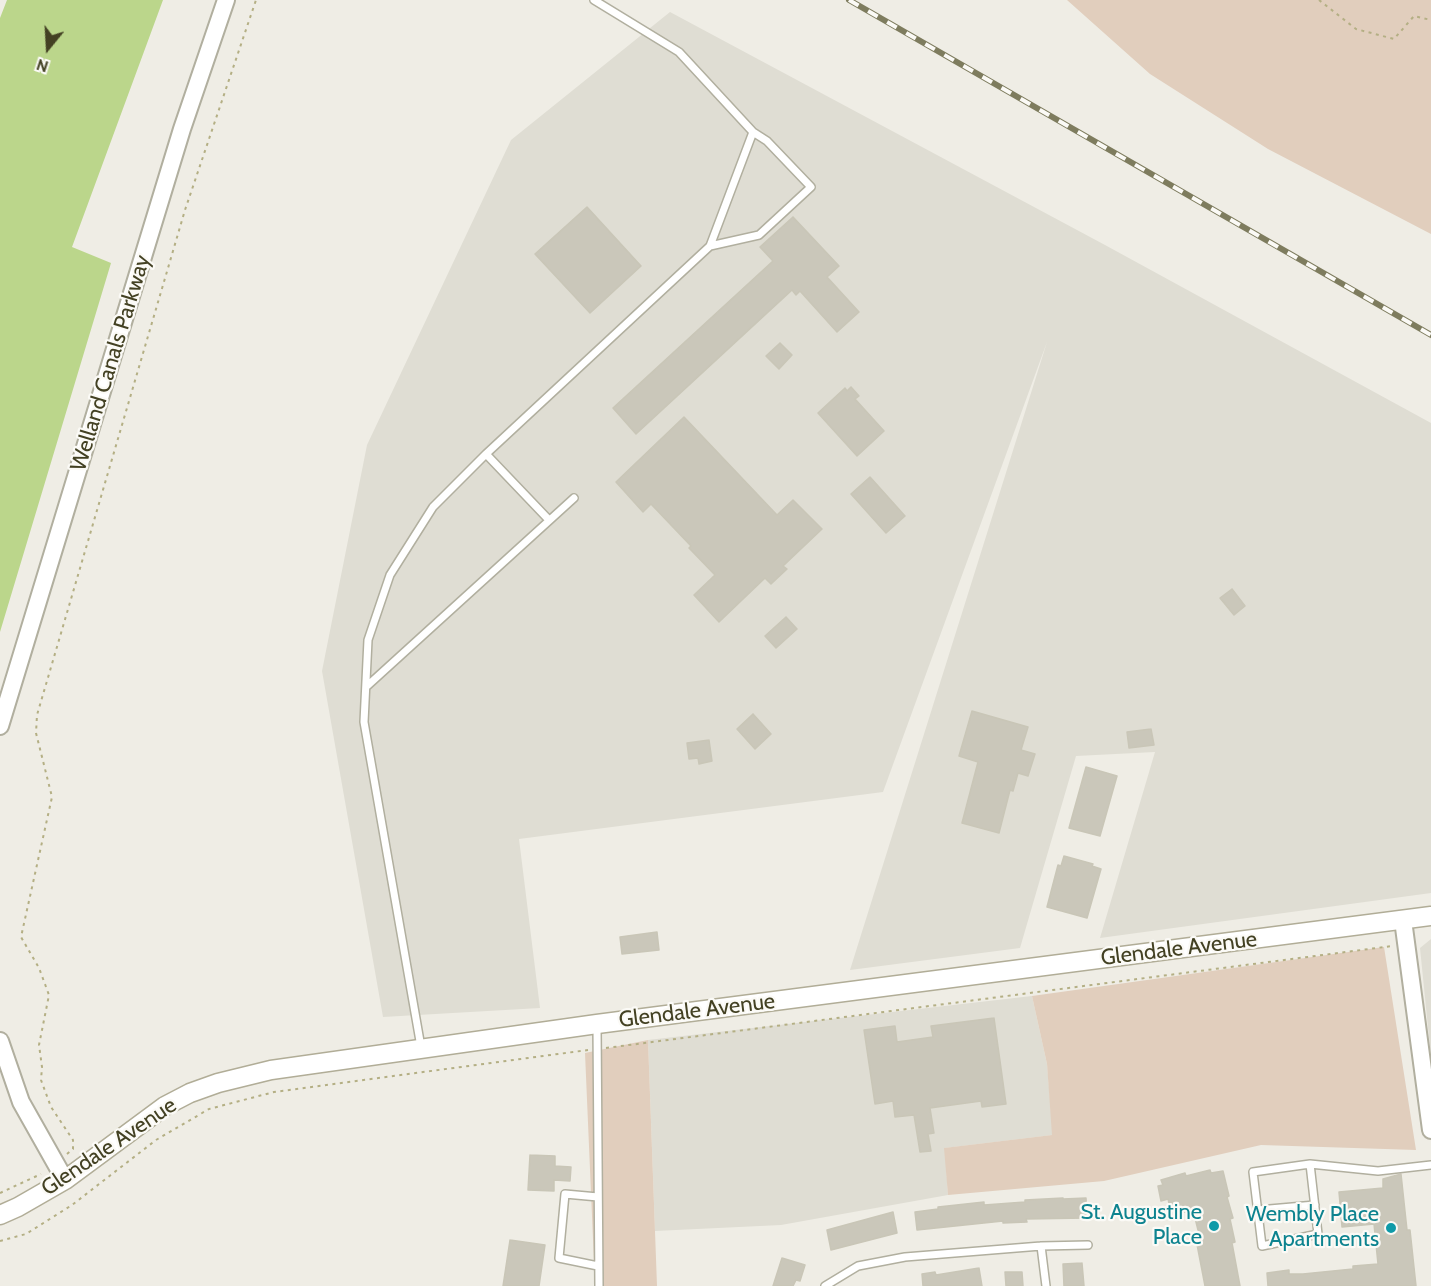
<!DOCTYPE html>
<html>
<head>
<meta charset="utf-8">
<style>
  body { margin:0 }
  #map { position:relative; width:1431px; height:1286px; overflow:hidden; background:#efede5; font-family:Cabin,sans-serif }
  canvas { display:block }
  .north { position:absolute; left:18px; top:18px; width:60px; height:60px; -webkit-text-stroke:4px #fbfaf6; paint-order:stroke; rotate:198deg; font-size:16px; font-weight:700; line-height:24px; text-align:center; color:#434123 }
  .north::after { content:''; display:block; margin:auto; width:21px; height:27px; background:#434123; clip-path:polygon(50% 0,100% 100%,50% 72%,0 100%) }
</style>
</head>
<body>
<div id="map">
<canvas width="1431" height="1286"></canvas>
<div class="north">N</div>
</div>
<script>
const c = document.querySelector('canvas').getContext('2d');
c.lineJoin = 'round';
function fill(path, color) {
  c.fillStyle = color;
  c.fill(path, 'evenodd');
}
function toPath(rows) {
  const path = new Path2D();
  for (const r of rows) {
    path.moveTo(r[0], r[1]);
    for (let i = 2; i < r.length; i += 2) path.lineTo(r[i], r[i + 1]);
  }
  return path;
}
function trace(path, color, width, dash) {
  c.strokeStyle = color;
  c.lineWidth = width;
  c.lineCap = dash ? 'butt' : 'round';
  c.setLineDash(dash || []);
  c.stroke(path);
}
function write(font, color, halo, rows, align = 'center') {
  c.font = font + ' Cabin,sans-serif';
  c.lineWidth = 4.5;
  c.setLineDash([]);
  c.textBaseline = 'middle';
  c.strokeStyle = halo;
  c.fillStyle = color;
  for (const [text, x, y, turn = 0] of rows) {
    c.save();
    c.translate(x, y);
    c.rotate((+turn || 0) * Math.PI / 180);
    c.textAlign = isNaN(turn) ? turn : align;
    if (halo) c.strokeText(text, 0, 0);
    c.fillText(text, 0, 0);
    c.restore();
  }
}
fill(toPath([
  [670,12,1105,245,1431,423,1431,893,1100,938,1155,752,1076,756,1020,948,850,970,1047,342,883,792,519,839,540,1008,383,1017,322,671,367,445,511,140],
  [1431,939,1431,1057,1420,948],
  [1032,996,1047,1064,1053,1135,945,1148,948,1195,781,1225,655,1231,648,1040]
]), '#dfddd3');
fill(toPath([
  [1067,0,1431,0,1431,234,1268,149,1150,74],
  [1384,947,1416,1150,1261,1145,1104,1181,948,1195,944,1148,1052,1135,1047,1064,1032,996],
  [648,1040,657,1286,595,1286,585,1053]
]), '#e1cebd');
fill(toPath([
  [7,0,163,0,72,247,111,263,0,632,0,18]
]), '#bbd68b');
const building = toPath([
  [587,207,641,266,590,313,535,254,587,207],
  [793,217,839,266,827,277,859,312,837,332,800,291,796,295,792,290,636,434,613,408,773,261,760,247,793,217],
  [780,343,792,355,779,369,766,356,780,343],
  [851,387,859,396,855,399,884,431,857,456,818,413,845,388,847,391,851,387],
  [684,417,777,515,793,500,822,529,783,566,787,569,771,584,765,578,719,622,694,595,715,575,689,548,691,546,651,504,643,512,616,482,684,417],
  [870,477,905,516,886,533,851,494,870,477],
  [1232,589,1245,606,1234,615,1220,598,1232,589],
  [786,617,797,629,776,648,765,636,786,617],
  [972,711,1028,727,1021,750,1035,754,1028,776,1018,773,1013,791,1010,790,999,833,962,823,978,762,959,756,972,711],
  [753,714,771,734,755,749,737,729,753,714],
  [1151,729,1154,745,1129,748,1127,732,1151,729],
  [709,740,712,761,699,764,698,758,689,759,687,743,709,740],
  [1086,767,1117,776,1100,836,1069,828,1086,767],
  [1064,856,1093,864,1092,866,1101,869,1087,918,1047,907,1058,865,1061,866,1064,856],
  [657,932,659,950,622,954,620,937,657,932],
  [994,1018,1006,1104,982,1107,981,1101,930,1108,934,1133,928,1134,931,1151,920,1152,914,1115,895,1117,893,1101,875,1104,864,1030,895,1026,897,1042,933,1037,931,1026,994,1018],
  [530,1155,555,1156,555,1166,571,1167,570,1181,554,1180,554,1191,528,1190,530,1155],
  [1210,1170,1211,1173,1223,1171,1229,1196,1227,1197,1233,1218,1230,1219,1235,1242,1232,1243,1240,1286,1205,1286,1195,1234,1199,1234,1193,1210,1172,1215,1168,1199,1161,1201,1158,1186,1163,1185,1161,1180,1185,1173,1186,1176,1210,1170],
  [1401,1174,1407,1230,1410,1230,1416,1286,1268,1286,1267,1273,1289,1270,1289,1274,1303,1274,1353,1269,1353,1266,1378,1264,1374,1224,1342,1227,1339,1192,1383,1188,1383,1179,1401,1174],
  [1063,1198,1063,1199,1086,1198,1087,1218,1026,1219,1027,1222,1003,1223,1003,1221,917,1230,915,1212,938,1209,938,1207,984,1202,984,1205,1025,1202,1025,1200,1063,1198],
  [893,1212,897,1233,831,1250,827,1230,893,1212],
  [510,1240,545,1245,539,1286,503,1286,510,1240],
  [782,1258,805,1265,800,1281,796,1280,793,1286,773,1286,782,1258],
  [1082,1263,1084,1286,1064,1286,1063,1264,1082,1263],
  [979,1268,982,1286,923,1286,922,1274,935,1272,936,1275,979,1268],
  [1005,1272,1022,1272,1023,1286,1006,1286,1005,1272]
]);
fill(building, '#cac7ba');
trace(building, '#c9c6b7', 1.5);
const service = toPath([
  [710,246,759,235,811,187,767,141,753,132],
  [486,454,549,520],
  [366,687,574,498],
  [597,1026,599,1286],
  [421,1047,364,722,368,640,390,575,433,507,486,454,710,246,753,132,679,52,594,0],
  [1310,1164,1318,1234,1262,1246,1253,1172,1310,1164,1378,1171,1431,1165],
  [598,1197,565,1194,559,1258,598,1266],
  [1258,1210,1315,1205],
  [1041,1246,1046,1286],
  [825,1286,858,1266,905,1257,1041,1246,1088,1245]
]);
const tertiary = toPath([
  [0,726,182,129,226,0],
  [1403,920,1431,1130],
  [0,1041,21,1102,65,1180]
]);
const secondary = toPath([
  [0,1215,18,1207,65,1180,165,1106,190,1093,218,1083,271,1070,597,1024,1431,916]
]);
trace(service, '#b1af9f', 10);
trace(tertiary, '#b1af9f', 20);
trace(secondary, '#b1ad97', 21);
trace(toPath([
  [1319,0,1356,29,1394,39,1414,16,1431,20],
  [606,1048,1392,946],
  [67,1154,73,1149,73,1140,51,1107,41,1080,42,1067,39,1045,49,995,39,968,21,937,52,797,36,733,37,715,185,210,256,0],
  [0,1193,41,1174],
  [0,1241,26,1234,72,1205,156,1140,209,1109,274,1092,588,1050]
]), '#b4af84', 2, [3, 4.5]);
trace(service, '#fff', 7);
trace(tertiary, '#fff', 16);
trace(secondary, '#fff', 18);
const rail = toPath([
  [849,0,1431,335]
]);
trace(rail, '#7e7c5e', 6);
trace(rail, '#fbfaf6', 4, [11]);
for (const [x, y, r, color] of [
  [1214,1226,6,"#0f9aa8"],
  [1391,1228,6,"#0f9aa8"]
]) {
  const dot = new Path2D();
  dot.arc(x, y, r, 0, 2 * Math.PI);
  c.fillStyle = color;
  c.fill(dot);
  trace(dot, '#fbfaf6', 2);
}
write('22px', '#434123', '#fbfaf6', [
  ["Welland Canals Parkway",111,363,-73],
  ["Glendale Avenue",1179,949,-7],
  ["Glendale Avenue",697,1011,-7],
  ["Glendale Avenue",109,1147,-34]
]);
write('22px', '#0d838f', '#fbfaf6', [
  ["St. Augustine",1202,1213],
  ["Place",1202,1238],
  ["Wembly Place",1379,1215],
  ["Apartments",1379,1240]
], 'right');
</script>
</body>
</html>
